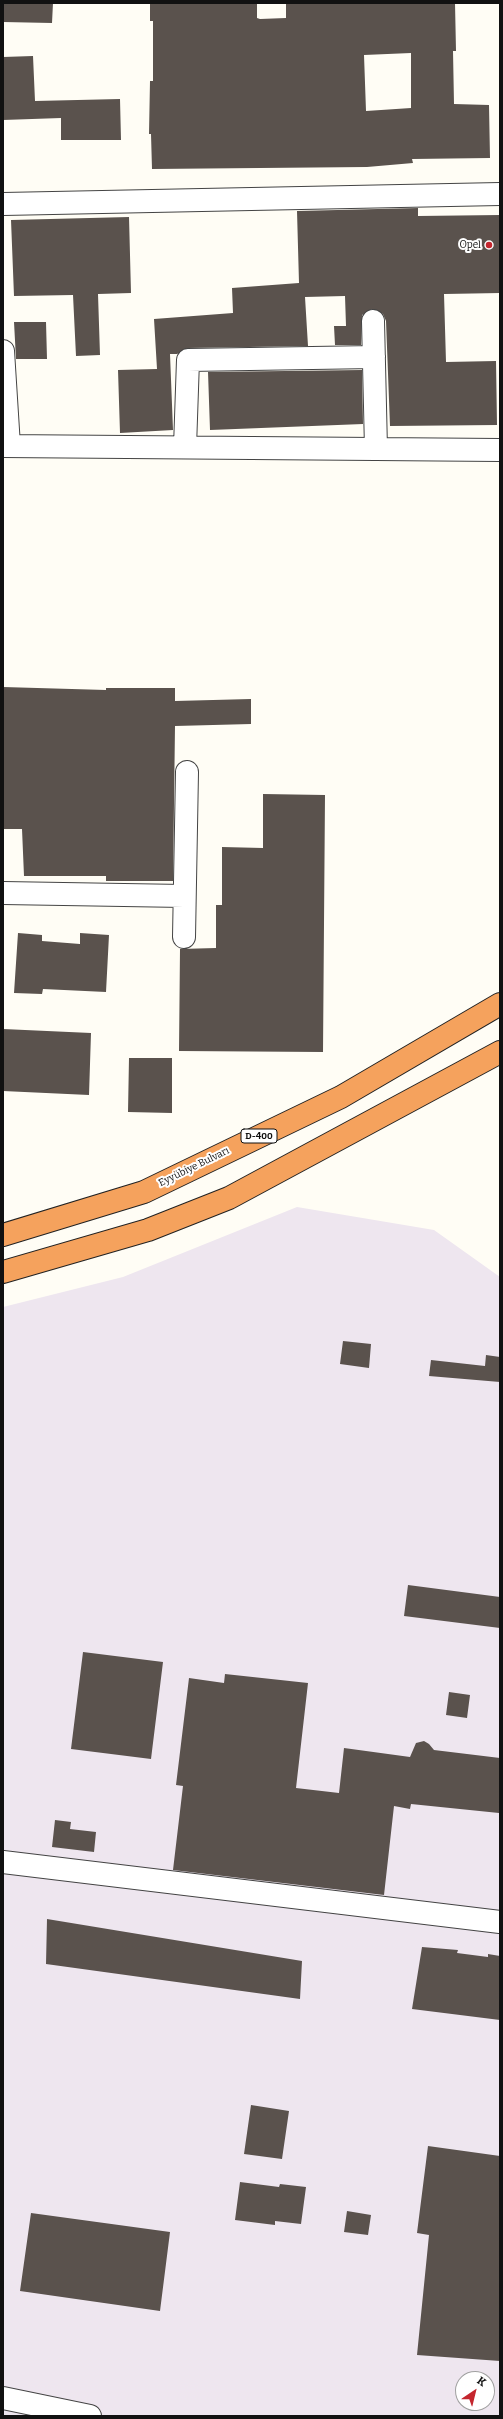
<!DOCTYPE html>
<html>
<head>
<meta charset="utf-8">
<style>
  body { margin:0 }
  #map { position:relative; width:503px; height:2419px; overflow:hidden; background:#fffdf5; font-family:Bitter,serif }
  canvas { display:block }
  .frame { position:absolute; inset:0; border:4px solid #111; pointer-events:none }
  .north { position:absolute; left:455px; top:2371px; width:40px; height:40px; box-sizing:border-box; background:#fff; border:1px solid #a0a0a0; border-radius:50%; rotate:35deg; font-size:11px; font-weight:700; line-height:16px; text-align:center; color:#111 }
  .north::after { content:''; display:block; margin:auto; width:14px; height:18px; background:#c4262e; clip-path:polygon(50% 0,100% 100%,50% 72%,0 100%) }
</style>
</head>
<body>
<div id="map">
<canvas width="503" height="2419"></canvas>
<div class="frame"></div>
<div class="north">K</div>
</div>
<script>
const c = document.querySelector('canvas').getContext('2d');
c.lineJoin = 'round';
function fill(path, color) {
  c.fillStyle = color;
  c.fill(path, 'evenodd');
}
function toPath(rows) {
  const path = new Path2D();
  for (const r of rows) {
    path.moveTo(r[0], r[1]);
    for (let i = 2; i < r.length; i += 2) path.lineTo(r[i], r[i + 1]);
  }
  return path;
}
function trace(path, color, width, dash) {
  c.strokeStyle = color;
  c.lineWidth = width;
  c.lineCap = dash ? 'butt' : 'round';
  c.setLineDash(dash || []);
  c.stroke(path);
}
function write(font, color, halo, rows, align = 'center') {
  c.font = font + ' Bitter,serif';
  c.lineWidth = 4;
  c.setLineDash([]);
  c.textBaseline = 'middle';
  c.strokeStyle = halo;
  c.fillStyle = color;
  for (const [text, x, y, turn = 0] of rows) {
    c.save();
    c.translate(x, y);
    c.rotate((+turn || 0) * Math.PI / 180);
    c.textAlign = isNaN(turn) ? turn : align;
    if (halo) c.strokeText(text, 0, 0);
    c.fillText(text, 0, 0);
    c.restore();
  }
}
fill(toPath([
  [297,1207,434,1230,500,1277,500,2416,3,2416,3,1307,123,1277],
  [463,2379,487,2379,487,2403,463,2403]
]), '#eee6ef');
fill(toPath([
  [3,3,53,3,52,23,3,22],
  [150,3,257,3,257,18,260,19,286,18,286,3,455,3,456,51,453,51,454,104,489,105,490,158,412,159,413,163,367,167,152,169,151,134,149,134,150,81,153,81,153,21,150,21],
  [411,53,411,108,366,111,364,55],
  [33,56,35,101,120,99,121,140,61,140,61,118,3,120,3,57],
  [418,208,418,216,500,215,500,293,444,294,446,362,496,361,497,425,390,426,386,321,383,314,372,309,362,315,361,345,335,345,334,326,346,326,345,296,305,297,308,346,188,348,177,354,170,354,173,430,120,433,118,370,157,369,154,319,233,313,232,288,299,283,297,211],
  [129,217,131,293,98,294,100,355,76,356,73,295,14,296,11,220],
  [14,322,46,322,47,359,16,359],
  [362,370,363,424,210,430,208,372],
  [3,687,106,690,106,688,175,688,175,701,251,699,251,724,175,726,173,881,106,881,106,876,24,876,22,829,3,829],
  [263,794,325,795,323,1052,179,1051,180,949,216,948,216,905,222,905,222,847,263,848],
  [18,933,42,935,42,941,80,944,80,933,109,935,106,992,43,989,42,994,14,993],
  [3,1029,91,1033,89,1095,3,1091],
  [129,1058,172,1058,172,1113,128,1112],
  [343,1341,371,1344,369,1368,340,1364],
  [486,1355,500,1357,500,1382,429,1376,431,1360,485,1366],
  [408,1585,500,1597,500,1628,404,1616],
  [83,1652,163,1662,151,1759,71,1749],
  [225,1674,308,1683,296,1788,339,1793,344,1748,410,1757,416,1743,424,1741,429,1744,434,1750,500,1758,499,1813,411,1804,410,1809,394,1806,384,1895,173,1870,183,1786,176,1785,189,1678,224,1683],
  [449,1692,470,1695,467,1718,446,1715],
  [55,1820,71,1822,70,1829,96,1832,94,1852,52,1847],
  [47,1919,302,1961,300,1999,46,1964],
  [422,1947,458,1950,457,1953,488,1957,488,1954,500,1956,500,2020,412,2009],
  [251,2105,289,2111,282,2159,244,2154],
  [428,2146,500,2156,500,2361,417,2355,429,2235,417,2233],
  [240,2182,279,2187,280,2184,306,2187,301,2224,275,2221,275,2225,235,2220],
  [347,2211,371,2215,368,2235,344,2232],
  [31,2213,170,2232,160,2311,20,2291]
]), '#5a524d');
const minor = toPath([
  [3,204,500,194],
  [373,321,376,449],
  [3,351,9,446],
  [3,446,500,450],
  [185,447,188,360,374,357],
  [3,893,184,896],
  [184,937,187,772],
  [3,1862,500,1922],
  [3,2398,90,2416]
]);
const highway = toPath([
  [3,1235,144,1192,341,1097,500,1004],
  [3,1272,148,1230,229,1198,500,1052]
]);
trace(minor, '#444', 24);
trace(highway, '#222', 24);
trace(minor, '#fff', 22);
trace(highway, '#f5a25d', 22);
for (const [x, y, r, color] of [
  [489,245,4,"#c4262e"]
]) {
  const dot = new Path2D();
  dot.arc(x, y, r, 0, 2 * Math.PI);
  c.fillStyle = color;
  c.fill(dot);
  trace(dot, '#fff', 1.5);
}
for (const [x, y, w] of [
  [259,1136,36]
]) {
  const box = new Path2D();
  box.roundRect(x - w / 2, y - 7, w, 14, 3);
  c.fillStyle = '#fff';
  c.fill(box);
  trace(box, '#111', 1);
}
write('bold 9px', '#111', null, [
  ["D-400",259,1136]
]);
write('10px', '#111', '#fff', [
  ["Opel",481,245]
], 'right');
write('10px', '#111', '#fff', [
  ["Eyyübiye Bulvarı",194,1167,-26]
]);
</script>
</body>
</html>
